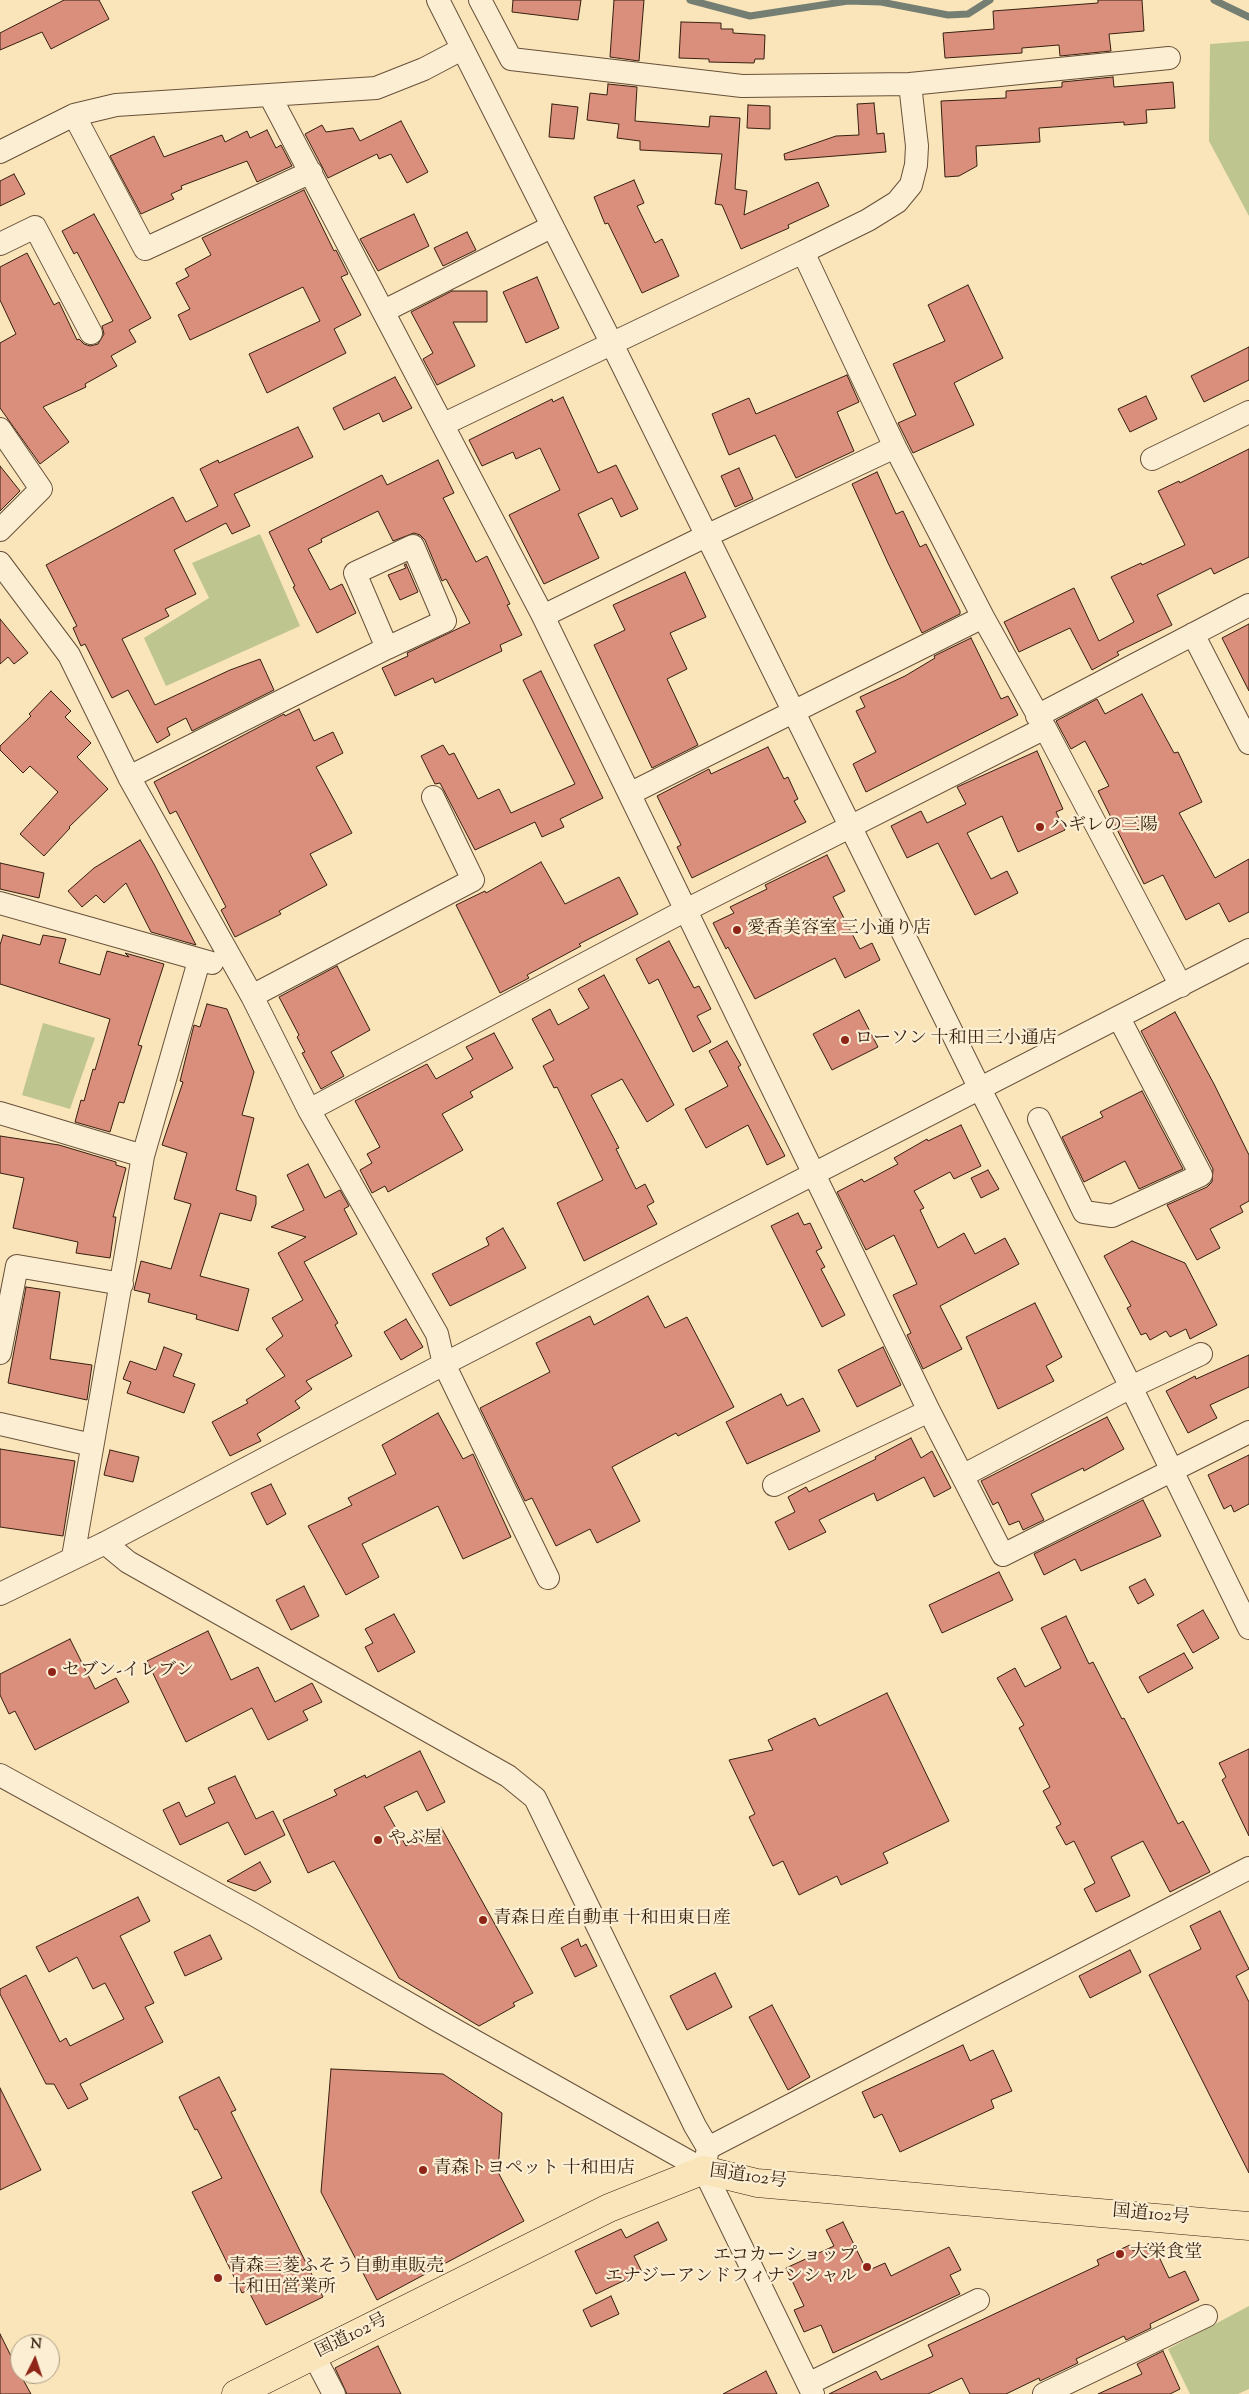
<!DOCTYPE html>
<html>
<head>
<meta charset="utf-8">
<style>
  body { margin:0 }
  #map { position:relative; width:1249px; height:2394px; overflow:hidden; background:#f9e5b9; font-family:"Sorts Mill Goudy",serif }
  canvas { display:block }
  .north { position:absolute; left:10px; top:2334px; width:50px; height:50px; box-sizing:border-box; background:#fbeed2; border:1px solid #ad9b84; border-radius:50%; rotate:4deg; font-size:14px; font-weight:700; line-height:20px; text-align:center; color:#371f10 }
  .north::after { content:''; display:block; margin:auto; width:18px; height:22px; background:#8f2418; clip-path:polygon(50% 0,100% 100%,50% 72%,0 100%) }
</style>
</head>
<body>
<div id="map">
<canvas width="1249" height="2394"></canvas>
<div class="north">N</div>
</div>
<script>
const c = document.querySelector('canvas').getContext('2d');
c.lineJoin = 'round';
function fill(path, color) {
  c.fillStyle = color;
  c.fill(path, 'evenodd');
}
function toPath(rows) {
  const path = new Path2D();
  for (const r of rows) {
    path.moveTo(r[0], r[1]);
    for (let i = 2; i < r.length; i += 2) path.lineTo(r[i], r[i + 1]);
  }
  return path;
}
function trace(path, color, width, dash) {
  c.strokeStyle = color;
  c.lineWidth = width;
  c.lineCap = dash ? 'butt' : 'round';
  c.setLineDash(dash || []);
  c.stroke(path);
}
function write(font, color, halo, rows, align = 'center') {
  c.font = font + ' "Sorts Mill Goudy","Noto Serif JP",serif';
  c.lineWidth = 4.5;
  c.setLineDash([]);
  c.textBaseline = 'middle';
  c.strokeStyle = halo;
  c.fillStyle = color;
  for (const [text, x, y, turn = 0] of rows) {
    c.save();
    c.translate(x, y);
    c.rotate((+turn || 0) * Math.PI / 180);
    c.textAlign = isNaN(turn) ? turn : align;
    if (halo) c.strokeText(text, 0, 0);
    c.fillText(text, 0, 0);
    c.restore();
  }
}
fill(toPath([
  [1249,41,1249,216,1209,141,1210,44],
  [260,534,300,626,166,686,144,638,209,598,192,563],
  [43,1023,95,1038,70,1109,22,1095],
  [1249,2306,1249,2389,1238,2394,1190,2394,1168,2349]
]), '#bec58f');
trace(toPath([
  [690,0,750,16,848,1,881,2,948,15,968,14,990,0],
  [1214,0,1249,17]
]), '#757e72', 7);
const building = toPath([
  [64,0,99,0,109,19,51,49,42,32,0,50,0,33,64,0],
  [513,0,581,0,578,20,512,12,513,0],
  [614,0,644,0,639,61,610,57,614,0],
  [1098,0,1142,0,1144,31,1109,34,1111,51,1060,56,1059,45,1022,48,1022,53,945,58,943,33,994,29,993,11,1098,3,1098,0],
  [681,22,721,23,721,29,733,29,733,33,765,35,764,59,755,59,754,63,709,62,709,59,679,58,681,22],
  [1113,77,1114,87,1173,82,1175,108,1146,110,1147,123,1124,125,1124,122,1039,128,1040,142,976,146,977,166,959,176,945,177,941,101,1006,98,1006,91,1062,87,1062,82,1113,77],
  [608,84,637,87,635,121,709,127,710,116,740,118,735,189,747,191,744,215,818,182,829,206,788,225,789,228,741,249,722,205,715,204,722,154,640,150,640,141,617,138,619,124,587,120,590,93,607,95,608,84],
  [874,103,877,134,884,133,886,152,785,160,784,154,836,136,859,135,857,104,874,103],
  [552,104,578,107,574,139,549,137,552,104],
  [748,105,770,106,770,129,747,128,748,105],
  [401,121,428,172,407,183,391,154,379,159,377,154,328,178,305,134,322,125,326,132,353,128,360,141,401,121],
  [267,130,276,148,281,145,292,166,257,182,247,161,181,186,182,189,171,194,174,199,141,214,110,156,154,136,164,157,222,135,225,142,247,131,250,138,267,130],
  [14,174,25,194,0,206,0,181,14,174],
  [634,180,644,203,637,206,655,243,662,239,679,276,642,293,608,223,605,224,594,197,634,180],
  [304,190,334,251,336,250,348,274,341,277,361,315,334,329,346,353,267,393,249,354,320,321,303,287,190,340,178,315,190,309,176,283,189,276,185,269,211,255,202,238,304,190],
  [94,214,151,318,129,330,136,342,111,356,117,366,85,384,86,387,43,407,69,442,40,464,0,408,0,343,16,334,0,300,0,267,27,253,54,305,59,302,77,340,79,339,84,344,90,346,98,344,104,334,102,326,113,321,77,252,74,254,62,231,94,214],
  [414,214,429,246,378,271,360,239,414,214],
  [467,232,476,250,443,266,434,248,467,232],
  [537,277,559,328,526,343,503,292,537,277],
  [968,285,1003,358,954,383,974,425,913,453,898,423,916,415,893,364,945,341,928,305,968,285],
  [452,291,487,291,487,322,453,322,475,366,437,385,423,359,433,353,411,312,452,291],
  [1249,347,1249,380,1204,402,1191,376,1249,347],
  [847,375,859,402,837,412,854,451,796,478,775,435,729,455,712,414,749,398,756,414,847,375],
  [395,377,412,408,383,422,379,413,344,430,333,408,395,377],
  [1146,396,1157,419,1130,432,1118,409,1146,396],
  [563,397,598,473,616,465,638,509,621,517,612,498,578,514,599,558,544,584,509,515,560,490,540,448,516,459,513,452,482,466,469,440,552,399,553,402,563,397],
  [298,427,313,457,234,494,250,526,232,534,226,523,174,550,196,594,165,609,169,616,122,639,155,705,230,670,260,659,274,690,192,731,186,718,167,728,170,735,157,743,128,690,112,698,85,644,81,646,73,628,77,626,46,565,173,497,186,522,218,506,200,469,218,460,219,463,298,427],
  [1249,449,1249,557,1214,574,1211,568,1157,595,1172,625,1117,652,1119,655,1092,670,1070,628,1019,652,1004,622,1074,588,1099,641,1134,622,1111,577,1141,563,1142,565,1185,545,1158,491,1179,481,1180,483,1249,449],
  [438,460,454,493,443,498,476,562,487,556,510,604,507,605,522,635,500,645,502,651,435,683,433,678,395,696,382,668,408,656,407,653,470,623,446,579,442,581,425,540,420,535,414,533,393,541,378,511,321,539,322,542,308,549,330,590,342,584,356,613,317,633,293,587,295,586,269,532,382,475,387,485,438,460],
  [0,466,20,491,0,511,0,466],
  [739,468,753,499,735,507,721,476,739,468],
  [877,472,896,514,903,511,920,547,926,544,960,611,960,614,922,633,888,563,852,484,877,472],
  [406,564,418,592,400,600,388,575,406,568,404,565,406,564],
  [685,572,706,617,670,633,687,669,667,679,698,745,652,768,594,645,625,630,613,605,685,572],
  [0,619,28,653,14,664,8,657,0,664,0,619],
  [1249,624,1249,691,1222,638,1249,624],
  [971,638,1001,699,1008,696,1018,715,866,792,853,764,876,752,856,711,865,707,860,697,905,676,935,658,934,656,971,638],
  [541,671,603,798,560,819,564,827,542,837,535,822,475,850,440,783,435,784,421,756,443,745,449,755,454,753,478,799,499,789,511,813,575,784,523,680,541,671],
  [51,691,71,711,65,717,91,743,77,757,108,789,69,827,70,828,44,856,20,834,58,792,30,766,23,773,0,750,0,746,31,716,29,714,51,691],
  [1142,694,1174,753,1178,752,1202,802,1179,813,1215,878,1249,859,1249,912,1229,922,1219,903,1186,920,1163,875,1144,884,1098,791,1109,786,1085,741,1071,749,1056,721,1097,699,1105,714,1142,694],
  [299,709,314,741,333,732,343,753,316,767,352,833,310,854,327,885,279,911,281,914,235,937,221,910,226,907,202,861,176,811,170,814,154,782,284,714,285,716,299,709],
  [768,747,784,779,788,777,798,799,794,801,806,822,692,878,677,847,681,845,657,796,709,769,711,774,768,747],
  [1037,751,1063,809,1056,812,1065,830,1018,852,1002,816,967,833,991,879,1007,871,1018,893,975,915,938,843,907,858,891,826,921,811,927,823,966,804,957,787,1037,751],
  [140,840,154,864,196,945,151,932,126,883,104,903,96,895,82,907,68,891,94,868,140,840],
  [827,855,845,891,833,897,860,949,872,943,880,960,845,978,835,958,755,999,728,947,726,949,713,923,734,913,730,907,767,889,765,885,827,855],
  [541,862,565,904,619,877,638,914,579,944,581,946,527,975,529,978,500,993,456,905,485,891,486,893,541,862],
  [0,863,44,873,39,898,0,889,0,863],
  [3,935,40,945,43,935,66,939,59,963,100,975,107,951,129,957,125,953,164,964,138,1045,142,1046,134,1071,124,1103,119,1102,110,1132,75,1122,81,1100,84,1101,93,1069,95,1070,110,1019,0,984,0,945,3,935],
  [669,941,694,988,699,986,711,1009,697,1016,711,1042,693,1052,658,979,649,984,636,959,669,941],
  [337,966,370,1030,331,1052,344,1076,321,1089,302,1053,305,1052,297,1037,299,1035,279,997,337,966],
  [604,975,674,1105,647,1122,622,1079,591,1095,619,1148,616,1149,636,1189,645,1184,654,1202,647,1206,657,1224,584,1261,557,1203,603,1180,557,1087,554,1088,543,1066,554,1060,532,1019,550,1009,558,1025,589,1008,578,989,604,975],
  [207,1004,227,1009,254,1072,242,1115,254,1118,236,1190,256,1196,256,1204,251,1221,220,1213,200,1276,249,1289,238,1331,196,1319,197,1315,148,1302,150,1294,134,1290,141,1261,171,1269,191,1204,174,1199,187,1153,162,1145,183,1082,180,1081,194,1025,200,1027,207,1004],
  [859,1010,878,1047,832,1070,813,1034,859,1010],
  [1175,1012,1214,1084,1249,1155,1249,1201,1240,1206,1243,1212,1210,1229,1220,1248,1197,1260,1167,1205,1207,1187,1212,1182,1213,1169,1141,1031,1175,1012],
  [494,1033,513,1068,470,1092,473,1097,442,1114,463,1150,388,1192,385,1186,372,1193,360,1170,372,1163,367,1154,380,1147,355,1101,427,1064,436,1079,473,1059,466,1047,494,1033],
  [727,1041,741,1065,738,1067,785,1156,767,1165,748,1125,706,1148,685,1109,728,1086,709,1051,727,1041],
  [1142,1091,1183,1169,1139,1189,1125,1161,1084,1182,1062,1137,1103,1117,1100,1112,1142,1091],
  [961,1125,981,1166,954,1179,950,1172,914,1191,924,1208,920,1210,938,1248,964,1233,975,1254,1005,1238,1019,1264,940,1306,962,1349,923,1369,907,1335,911,1333,893,1295,917,1284,894,1235,866,1250,837,1192,862,1179,864,1182,898,1164,894,1158,927,1139,928,1141,961,1125],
  [0,1136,59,1145,116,1162,116,1165,126,1168,113,1217,116,1217,110,1258,76,1253,78,1242,13,1228,24,1178,0,1173,0,1136],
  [308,1164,325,1198,340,1190,349,1206,344,1209,357,1234,304,1262,338,1323,335,1325,352,1356,306,1381,312,1389,295,1401,300,1408,257,1434,261,1441,230,1456,212,1422,248,1403,246,1400,285,1376,266,1349,283,1336,272,1318,303,1300,278,1253,306,1237,271,1227,304,1210,287,1175,308,1164],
  [988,1170,999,1189,981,1198,971,1178,988,1170],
  [798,1213,804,1225,810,1223,822,1248,816,1251,825,1267,821,1269,845,1315,822,1327,771,1226,798,1213],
  [503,1228,526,1268,450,1306,432,1274,489,1245,486,1238,503,1228],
  [1132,1241,1185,1263,1217,1325,1190,1339,1186,1329,1170,1337,1166,1331,1150,1340,1146,1333,1141,1335,1127,1308,1131,1306,1104,1256,1132,1241],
  [26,1287,60,1292,50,1359,92,1365,87,1400,8,1383,26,1287],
  [648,1296,665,1328,687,1317,734,1407,678,1436,676,1433,612,1467,640,1521,597,1543,590,1529,556,1546,532,1498,525,1501,480,1408,550,1372,536,1343,590,1316,594,1325,648,1296],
  [1035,1303,1062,1357,1046,1366,1054,1381,998,1409,966,1337,1035,1303],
  [406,1319,423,1347,401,1360,384,1332,406,1319],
  [164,1347,182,1354,173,1376,195,1384,184,1413,127,1393,131,1382,123,1379,130,1361,156,1370,164,1347],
  [883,1347,901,1385,857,1407,838,1370,883,1347],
  [1249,1355,1249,1387,1210,1405,1217,1418,1188,1433,1166,1391,1195,1376,1196,1379,1249,1355],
  [781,1394,787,1406,803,1398,820,1431,747,1464,726,1422,781,1394],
  [438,1413,463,1459,473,1454,511,1537,463,1559,438,1506,362,1544,379,1577,346,1595,308,1526,352,1505,348,1498,396,1474,382,1445,438,1413],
  [1107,1417,1124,1449,1084,1471,1083,1468,1031,1494,1044,1520,1023,1530,1019,1521,1009,1525,998,1502,993,1505,981,1481,1107,1417],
  [911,1438,921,1458,932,1451,951,1488,934,1497,924,1477,877,1501,874,1493,819,1520,826,1532,789,1550,775,1522,795,1512,788,1497,806,1487,809,1492,876,1459,875,1457,911,1438],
  [0,1449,75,1461,63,1536,0,1527,0,1449],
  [110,1450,139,1457,133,1482,104,1475,110,1450],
  [1249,1455,1249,1504,1234,1512,1231,1505,1224,1509,1208,1475,1249,1455],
  [271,1484,286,1514,267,1525,251,1493,271,1484],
  [1143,1500,1161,1536,1081,1571,1075,1559,1044,1575,1034,1554,1143,1500],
  [999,1572,1013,1600,942,1633,929,1605,999,1572],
  [1145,1579,1154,1595,1138,1604,1129,1587,1145,1579],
  [304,1586,319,1616,291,1630,276,1600,304,1586],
  [1203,1610,1219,1638,1193,1653,1177,1625,1203,1610],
  [394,1614,415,1652,378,1672,365,1647,373,1643,365,1629,394,1614],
  [1066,1616,1089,1664,1093,1662,1122,1719,1124,1718,1178,1824,1183,1821,1210,1872,1170,1892,1143,1841,1111,1857,1130,1896,1096,1912,1084,1889,1095,1883,1074,1841,1066,1845,1056,1827,1061,1824,1043,1791,1050,1787,1019,1728,1024,1725,997,1678,1015,1668,1025,1687,1061,1668,1041,1628,1066,1616],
  [208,1631,231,1680,258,1667,275,1702,312,1683,322,1702,303,1711,308,1720,268,1740,252,1708,186,1742,147,1661,208,1631],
  [70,1639,95,1689,116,1678,129,1702,35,1750,15,1711,9,1714,0,1695,0,1674,70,1639],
  [1184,1653,1193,1668,1148,1693,1139,1677,1184,1653],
  [887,1693,949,1821,883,1853,888,1863,841,1885,837,1876,799,1895,783,1861,773,1866,749,1817,755,1814,729,1760,773,1750,768,1740,815,1718,819,1726,887,1693],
  [1249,1749,1249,1836,1222,1780,1226,1777,1219,1763,1249,1749],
  [420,1751,445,1802,427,1811,417,1791,384,1807,406,1846,441,1827,533,1993,513,2003,515,2006,479,2026,399,1978,334,1861,308,1873,283,1820,337,1795,334,1790,365,1775,366,1778,420,1751],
  [235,1776,256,1819,273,1811,285,1835,245,1855,228,1822,180,1845,163,1810,179,1802,186,1817,215,1803,208,1788,235,1776],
  [260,1862,271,1882,255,1891,227,1881,260,1862],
  [138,1897,150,1921,120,1936,154,2003,145,2007,163,2042,80,2084,88,2099,68,2109,54,2084,46,2084,0,1994,0,1989,26,1975,60,2042,66,2038,70,2046,124,2019,105,1983,93,1989,77,1957,49,1972,36,1947,138,1897],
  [1220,1911,1249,1969,1236,1976,1249,2002,1249,2173,1149,1975,1201,1949,1190,1926,1220,1911],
  [210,1935,222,1959,185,1976,174,1952,210,1935],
  [578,1939,581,1947,586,1944,597,1966,575,1977,561,1948,578,1939],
  [1130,1950,1141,1972,1090,1998,1079,1976,1130,1950],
  [715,1973,732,2007,687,2030,670,1996,715,1973],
  [772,2005,810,2077,788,2090,749,2017,772,2005],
  [963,2045,970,2061,993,2050,1012,2091,991,2100,994,2108,900,2152,882,2114,874,2118,862,2092,963,2045],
  [331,2069,443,2074,502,2113,498,2172,524,2221,377,2300,321,2192,331,2069],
  [219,2077,236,2110,231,2112,323,2297,266,2325,248,2290,242,2293,192,2192,222,2178,197,2129,195,2130,179,2097,219,2077],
  [0,2088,41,2170,0,2190,0,2088],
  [658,2222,667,2240,634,2256,642,2272,596,2294,575,2251,621,2229,626,2238,658,2222],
  [843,2222,867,2271,885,2263,891,2276,949,2247,961,2270,950,2275,960,2294,833,2353,821,2325,804,2332,794,2310,804,2306,786,2268,834,2246,826,2230,843,2222],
  [1152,2242,1169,2278,1185,2271,1199,2300,1150,2324,1151,2328,1126,2340,1124,2336,1076,2359,1078,2363,1040,2381,1039,2378,1006,2394,970,2394,962,2378,928,2394,829,2394,876,2371,881,2380,933,2356,928,2345,1099,2265,1097,2260,1130,2245,1133,2251,1152,2242],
  [611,2296,619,2314,591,2327,583,2310,611,2296],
  [0,2334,20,2374,31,2394,0,2394,0,2334],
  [378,2346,401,2394,347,2394,335,2368,378,2346],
  [1163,2351,1180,2389,1170,2394,1098,2394,1142,2374,1137,2364,1163,2351],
  [766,2371,777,2394,723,2394,757,2376,766,2371]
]);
fill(building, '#d98f7c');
trace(building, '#371f10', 1);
const minor = toPath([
  [438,0,612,344,980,1089,1131,1387,1249,1628],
  [480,0,511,59,742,86,910,84,1169,58],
  [270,96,543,616,929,1411,1003,1555,1249,1432],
  [74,115,145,249,311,172],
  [0,152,74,115,116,105,376,88,424,69,462,49],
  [0,244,35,227,91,333],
  [803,252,868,220,897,202,911,185,916,165,917,146,910,84],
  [384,311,551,227],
  [444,424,803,252,895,447,983,617,1045,728,1181,986],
  [0,429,41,489,0,530],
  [1152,459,1249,412],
  [0,563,69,655,129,777,252,996,309,1110,437,1334,444,1364,548,1578],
  [543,616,706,536,895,447],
  [1193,634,1249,743],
  [1037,716,1249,605],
  [129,777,387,648,445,621,413,546,355,573,387,648],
  [631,793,983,617],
  [0,903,212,963],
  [252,996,473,880,433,797],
  [309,1110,686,910,1045,728],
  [0,1113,143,1156],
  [1039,1119,1084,1212,1112,1216,1201,1175,1119,1018],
  [0,1353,17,1266,122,1284],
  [0,1424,92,1445],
  [964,1475,1131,1387,1201,1354],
  [774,1485,929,1411],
  [105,1543,128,1562,508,1776,535,1798,695,2126,708,2148,704,2170],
  [73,1557,143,1156,199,961],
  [0,1594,105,1543,444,1364,1249,950],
  [0,1775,253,1914,437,2020,704,2170,813,2394],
  [708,2148,1249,1868],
  [314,2356,334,2394],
  [808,2384,978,2300],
  [1044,2394,1206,2316]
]);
const highway = toPath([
  [236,2394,609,2208,704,2170,757,2183,1249,2226]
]);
trace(minor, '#68503a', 24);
trace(highway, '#371f10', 29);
trace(minor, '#fbeed2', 22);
trace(highway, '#f9e5b9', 28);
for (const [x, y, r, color] of [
  [1040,827,5,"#8f2418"],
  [737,930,5,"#8f2418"],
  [845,1040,5,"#8f2418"],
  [52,1672,5,"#8f2418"],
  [378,1840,5,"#8f2418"],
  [483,1920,5,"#8f2418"],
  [423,2170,5,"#8f2418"],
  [1120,2254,5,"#8f2418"],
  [867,2267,5,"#8f2418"],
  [218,2278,5,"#8f2418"]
]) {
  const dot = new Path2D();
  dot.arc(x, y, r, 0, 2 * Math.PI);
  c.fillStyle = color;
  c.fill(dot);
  trace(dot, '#fbeed2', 2);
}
write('18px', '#371f10', '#fbeed2', [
  ["ハギレの三陽",1050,827],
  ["愛香美容室 三小通り店",747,930],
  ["ローソン 十和田三小通店",855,1040],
  ["セブン-イレブン",62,1672],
  ["やぶ屋",388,1840],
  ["青森日産自動車 十和田東日産",493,1920],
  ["青森トヨペット 十和田店",433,2170],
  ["大栄食堂",1130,2254],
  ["エコカーショップ",857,2257,"right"],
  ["エナジーアンドフィナンシャル",857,2278,"right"],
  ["青森三菱ふそう自動車販売",228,2268],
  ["十和田営業所",228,2289]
], 'left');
write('18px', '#371f10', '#fbeed2', [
  ["国道102号",748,2178,8],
  ["国道102号",1151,2216,5],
  ["国道102号",352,2337,-26]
]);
</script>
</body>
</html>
